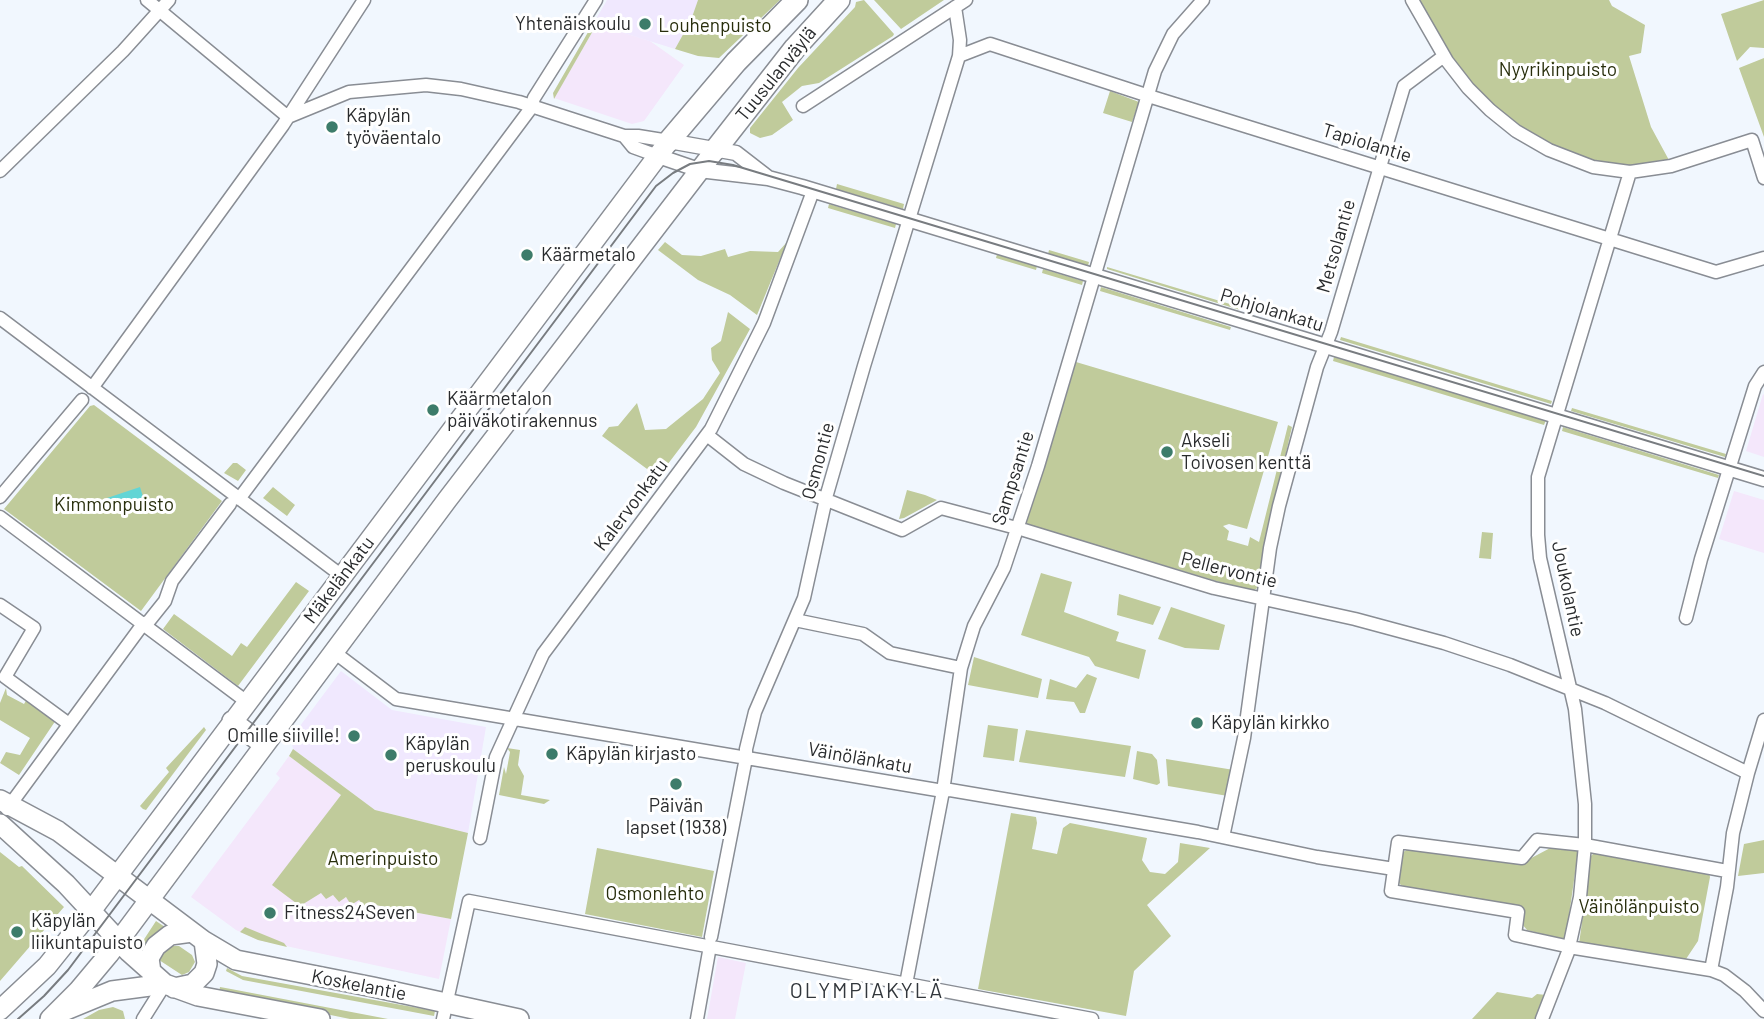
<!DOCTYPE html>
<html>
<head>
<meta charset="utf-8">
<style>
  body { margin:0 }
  canvas { display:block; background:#f1f7fe }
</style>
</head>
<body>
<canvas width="1764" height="1019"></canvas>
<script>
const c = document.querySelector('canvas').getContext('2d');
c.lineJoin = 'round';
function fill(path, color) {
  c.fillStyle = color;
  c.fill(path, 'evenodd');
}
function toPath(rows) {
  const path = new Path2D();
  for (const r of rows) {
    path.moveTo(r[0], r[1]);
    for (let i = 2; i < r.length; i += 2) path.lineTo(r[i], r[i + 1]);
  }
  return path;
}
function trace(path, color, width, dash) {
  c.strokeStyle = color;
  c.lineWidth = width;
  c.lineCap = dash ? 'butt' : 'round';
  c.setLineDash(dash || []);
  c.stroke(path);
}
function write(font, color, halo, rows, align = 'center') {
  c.font = font + ' Barlow,sans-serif';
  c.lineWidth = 6;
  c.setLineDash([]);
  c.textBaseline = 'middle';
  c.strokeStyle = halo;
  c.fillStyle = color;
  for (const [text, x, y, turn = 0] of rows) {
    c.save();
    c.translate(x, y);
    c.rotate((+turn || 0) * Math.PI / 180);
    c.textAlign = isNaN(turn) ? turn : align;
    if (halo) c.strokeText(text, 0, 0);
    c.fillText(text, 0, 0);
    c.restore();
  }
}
fill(toPath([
  [599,21,602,26,650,41,684,65,644,121,632,124,554,98],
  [1763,394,1764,395,1764,457,1746,451],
  [1734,491,1764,500,1764,553,1719,539],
  [289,756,341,795,273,885,359,900,365,907,373,909,375,905,451,919,439,979,258,940,236,930,191,897,280,778,276,774],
  [718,957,746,963,735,1019,707,1019]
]), '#f4e7fb');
fill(toPath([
  [607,0,698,0,691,20,675,49,602,26,596,19],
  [341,671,392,710,486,727,468,833,375,810,293,749,291,738]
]), '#f0e8fe');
fill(toPath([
  [698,0,780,0,719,58,698,56,675,49,691,20],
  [864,0,894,34,893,36,819,83,802,86,782,102,793,120,772,135,760,138,750,133,750,128,798,68,855,7,856,2],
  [874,0,944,0,901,29],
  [1420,0,1609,0,1612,6,1645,25,1641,53,1629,56,1651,127,1670,162,1630,168,1595,162,1564,152,1518,127,1471,86,1452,58],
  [1764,0,1764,48,1750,47,1737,61,1721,14],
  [591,27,594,29,554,99,553,93],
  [1764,58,1764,137,1739,68],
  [1110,91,1139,102,1132,122,1103,113],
  [837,184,904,204,903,209,836,189],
  [829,204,896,224,895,228,828,208],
  [665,242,682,255,701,256,725,249,728,257,750,251,778,252,787,242,757,315,730,295,698,280,658,250],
  [1049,250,1089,262,1088,266,1048,254],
  [997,254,1037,266,1036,270,996,258],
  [1107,267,1240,307,1240,310,1107,269],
  [1043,269,1083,281,1082,285,1042,273],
  [1101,287,1231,327,1230,330,1100,291],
  [728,312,750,329,696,427,658,477,602,436,609,427,618,426,637,403,645,430,666,429,703,399,720,373,712,360,711,348,721,341],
  [1341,337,1552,401,1551,404,1340,340],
  [1334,357,1546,420,1544,425,1333,361],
  [1076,362,1278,422,1247,529,1229,524,1223,526,1229,531,1227,540,1248,546,1250,537,1259,542,1288,425,1292,427,1264,548,1257,588,1253,591,1216,581,1026,524],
  [94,405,222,501,141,611,4,509,90,406],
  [1572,408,1726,454,1725,457,1571,411],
  [1563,427,1719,475,1718,478,1562,431],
  [233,463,237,463,246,470,238,481,224,473],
  [273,487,295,505,287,516,263,498],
  [907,490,925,495,937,500,904,518,899,519],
  [1482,532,1493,533,1491,559,1479,558],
  [1041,573,1072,582,1064,612,1119,632,1116,641,1146,650,1139,679,1095,666,1089,657,1021,635],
  [296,582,309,591,238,686,163,629,174,614,232,656,241,643,247,647],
  [1119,594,1161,607,1153,625,1117,615],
  [1171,607,1225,625,1219,650,1185,648,1158,639],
  [974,657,1042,679,1038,698,968,685],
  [1087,674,1097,678,1085,713,1080,713,1074,702,1046,699,1050,679,1076,688],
  [6,688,7,695,24,704,27,699,56,720,19,775,0,763,6,752,20,755,30,738,0,720,0,703],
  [988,725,1018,729,1014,761,983,757],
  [204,727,206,730,146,810,143,809,140,806,169,772,166,768],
  [1026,730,1131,746,1125,777,1019,762],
  [507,748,520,750,518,765,524,776,521,795,550,800,544,804,499,795,504,767,506,774,510,752],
  [293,749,375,810,468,833,451,919,375,905,373,909,365,907,359,900,351,905,346,897,339,902,333,895,326,899,321,893,300,906,272,885,341,795,289,756],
  [1137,751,1152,754,1157,760,1160,783,1157,785,1133,779],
  [1166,759,1234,770,1228,796,1168,786],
  [1011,813,1036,817,1037,823,1032,849,1057,854,1063,828,1070,823,1147,838,1142,860,1150,872,1165,874,1178,862,1180,843,1210,848,1147,905,1171,936,1134,971,1126,1016,978,989],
  [1764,840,1764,873,1738,876,1744,844],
  [1554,846,1575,849,1578,852,1566,937,1562,939,1527,930,1522,924,1523,911,1414,890,1401,885,1397,881,1400,854,1410,848,1520,864],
  [597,848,714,871,702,937,585,914],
  [0,852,19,867,22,866,64,907,0,981],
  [1595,852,1709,873,1710,877,1698,941,1686,959,1579,944,1591,856],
  [156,921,168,929,157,933,143,949,139,947],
  [245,927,284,943,287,947,258,940,240,932],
  [168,946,179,946,192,955,195,962,189,972,182,975,159,960,160,953],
  [227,968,242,976,435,1011,434,1016,243,980,226,971],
  [220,987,231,989,388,1019,350,1019,219,992],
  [1497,992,1532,998,1537,994,1546,995,1535,1019,1472,1019],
  [113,1007,123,1011,125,1019,83,1019,99,1010]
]), '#c0cb9b');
fill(toPath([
  [140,487,145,503,113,513,107,498]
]), '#62d5d5');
const minor = toPath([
  [147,0,288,117,349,92,426,85,461,89,519,102,624,136,638,136,669,141],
  [1412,0,1447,61,1468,88,1490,110,1516,131,1549,150,1593,167,1630,172,1671,166,1752,140,1764,178],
  [959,56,990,44,1155,98,1716,272,1764,258],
  [803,106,966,0],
  [624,136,633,147,658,156],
  [0,171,123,51,169,0],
  [0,318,342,576],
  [92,388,283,125,364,0],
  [707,435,744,464,784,483,902,530,941,508,1024,530,1214,588,1355,619,1444,643,1510,665,1605,703,1748,773],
  [0,497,82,400],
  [239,499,531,108,534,98,596,0],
  [0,517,247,702],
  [0,605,34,628,5,677,69,724],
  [1686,618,1701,559,1755,386,1764,372],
  [795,620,863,634,890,653,961,668],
  [334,652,396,699,943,791,950,790,1198,832,1317,857,1394,869],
  [7,809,143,624,149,621,165,601,172,581,230,504],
  [1223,837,1244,738,1270,548,1279,506,1317,367,1331,332,1404,86,1444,56],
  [480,838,496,757,543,654,711,429,764,323,813,191],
  [1727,871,1585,845,1537,840,1522,858,1398,842,1391,891,1518,912,1515,935,1575,948,1711,970,1724,975,1745,991,1764,1011],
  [711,937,746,758,746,749,755,712,804,598,827,494,864,366,959,56,960,40,955,7],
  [1711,970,1727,887,1733,833,1748,773,1764,720],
  [906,984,943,791,961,668,974,626,1004,568,1038,466,1155,71,1173,34,1203,0],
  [143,1019,165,984],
  [443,1019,469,901,1092,1019],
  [697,1019,710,946],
  [1542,1019,1568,952,1580,897,1585,845,1585,804,1575,709,1540,558,1538,535,1538,477,1630,172]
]);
const tertiary = toPath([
  [669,141,736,153,767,177],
  [658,156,699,170,768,178,802,187,1764,479]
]);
const primary = toPath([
  [232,721,264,745],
  [0,800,58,831,204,941,236,960,373,987,519,1019],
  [0,824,66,884,129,952,165,984,198,996,320,1019],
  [151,972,149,958,156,946,170,935,192,932],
  [174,988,193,984,204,973,207,964,204,941],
  [0,1010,47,966,91,911,669,141],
  [66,1010,112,991,165,984],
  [50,1019,78,991,109,954,447,500,716,149]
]);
const motorway = toPath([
  [669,141,736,62,797,0],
  [716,149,795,48,839,0]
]);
trace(minor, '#898d94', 15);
trace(tertiary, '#898d94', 17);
trace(primary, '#898d94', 22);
trace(motorway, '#898d94', 24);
trace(minor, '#fff', 12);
trace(tertiary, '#fff', 14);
trace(primary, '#fff', 19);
trace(motorway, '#fff', 21);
trace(toPath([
  [18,1019,44,996,68,970,656,186,673,173,690,164,709,161,733,165,1764,476]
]), '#787c80', 2);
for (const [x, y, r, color] of [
  [645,24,7,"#3d7c6a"],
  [332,127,7,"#3d7c6a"],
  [527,255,7,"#3d7c6a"],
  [433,410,7,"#3d7c6a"],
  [1167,452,7,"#3d7c6a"],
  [1197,723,7,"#3d7c6a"],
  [354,736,7,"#3d7c6a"],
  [552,754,7,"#3d7c6a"],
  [391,755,7,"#3d7c6a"],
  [676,784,7,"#3d7c6a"],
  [270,913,7,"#3d7c6a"],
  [17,932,7,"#3d7c6a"]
]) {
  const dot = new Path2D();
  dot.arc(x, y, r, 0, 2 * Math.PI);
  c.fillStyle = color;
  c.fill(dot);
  trace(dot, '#fff', 2.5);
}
write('19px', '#292b2d', '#fff', [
  ["Yhtenäiskoulu",631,24,"right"],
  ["Käpylän",346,116],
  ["työväentalo",346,138],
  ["Käärmetalo",541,255],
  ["Käärmetalon",447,399],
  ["päiväkotirakennus",447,421],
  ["Akseli",1181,441],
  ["Toivosen kenttä",1181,463],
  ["Käpylän kirkko",1211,723],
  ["Omille siiville!",340,736,"right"],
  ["Käpylän",405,744],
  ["peruskoulu",405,766],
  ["Käpylän kirjasto",566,754],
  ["Päivän",676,806,"center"],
  ["lapset (1938)",676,828,"center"],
  ["Fitness24Seven",284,913],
  ["Käpylän",31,921],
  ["liikuntapuisto",31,943]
], 'left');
write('19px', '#282e0c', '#fff', [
  ["Louhenpuisto",715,26],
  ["Nyyrikinpuisto",1558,70],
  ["Kimmonpuisto",114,505],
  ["Amerinpuisto",383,859],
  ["Osmonlehto",655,894],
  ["Väinölänpuisto",1639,907]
]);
write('19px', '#292b2d', '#fff', [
  ["Tuusulanväylä",776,74,-51],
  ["Tapiolantie",1367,143,17],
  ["Metsolantie",1336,246,-74],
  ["Pohjolankatu",1272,310,17],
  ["Osmontie",818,461,-75],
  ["Sampsantie",1013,478,-72],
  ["Kalervonkatu",631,505,-53],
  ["Pellervontie",1229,570,14],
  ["Mäkelänkatu",339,580,-53],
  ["Joukolantie",1568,589,78],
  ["Väinölänkatu",860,758,10],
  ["Koskelantie",359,985,11]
]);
c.letterSpacing = '2px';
write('21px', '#32373c', '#fff', [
  ["OLYMPIAKYLÄ",867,991]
]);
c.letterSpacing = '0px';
</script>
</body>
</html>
